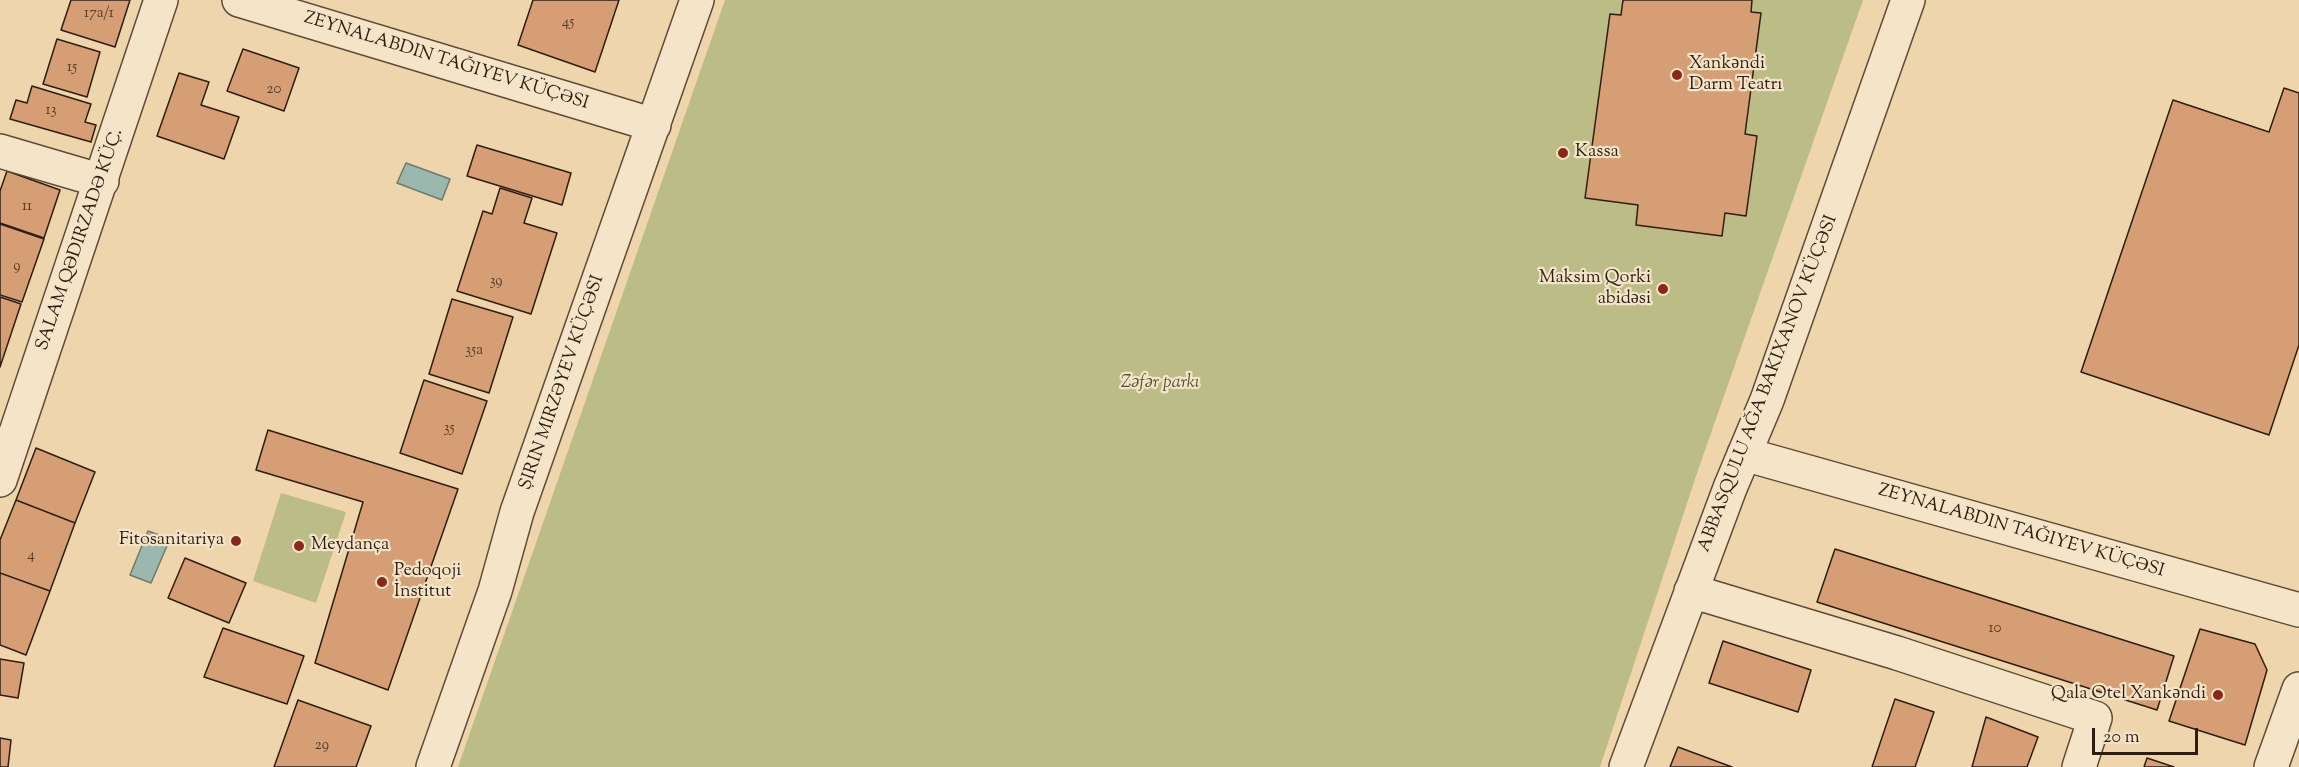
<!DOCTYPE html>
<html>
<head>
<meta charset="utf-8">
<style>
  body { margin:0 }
  #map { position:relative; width:2299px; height:767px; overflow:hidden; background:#eed5ab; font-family:"Sorts Mill Goudy",serif }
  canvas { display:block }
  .scale { position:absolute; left:2092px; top:728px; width:106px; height:27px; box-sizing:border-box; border:3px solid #2e1d10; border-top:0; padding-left:8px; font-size:18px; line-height:21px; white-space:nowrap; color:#2e1d10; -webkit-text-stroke:4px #f4e4c8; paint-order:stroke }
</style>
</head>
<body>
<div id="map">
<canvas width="2299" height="767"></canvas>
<div class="scale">20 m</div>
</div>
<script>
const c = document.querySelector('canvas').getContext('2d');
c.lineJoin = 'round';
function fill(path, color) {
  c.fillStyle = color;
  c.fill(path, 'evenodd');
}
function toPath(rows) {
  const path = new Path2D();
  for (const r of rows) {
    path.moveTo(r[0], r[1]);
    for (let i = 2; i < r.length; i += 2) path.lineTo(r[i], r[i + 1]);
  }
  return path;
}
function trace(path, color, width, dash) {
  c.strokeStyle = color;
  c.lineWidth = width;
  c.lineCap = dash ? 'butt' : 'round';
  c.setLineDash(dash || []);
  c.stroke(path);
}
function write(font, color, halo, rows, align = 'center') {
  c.font = font + ' "Sorts Mill Goudy",serif';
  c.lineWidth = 4.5;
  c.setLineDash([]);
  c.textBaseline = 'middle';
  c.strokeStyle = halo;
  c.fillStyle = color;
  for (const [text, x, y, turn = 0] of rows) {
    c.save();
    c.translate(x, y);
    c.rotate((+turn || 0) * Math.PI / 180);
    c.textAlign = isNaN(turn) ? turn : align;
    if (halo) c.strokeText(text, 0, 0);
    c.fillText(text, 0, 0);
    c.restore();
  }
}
fill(toPath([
  [725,0,1863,0,1697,473,1600,767,458,767],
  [281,493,346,512,316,603,253,581]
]), '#bcbc86');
const water = toPath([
  [406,163,450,179,442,200,397,183,406,163],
  [148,531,170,539,151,583,130,575,148,531]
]);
fill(water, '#9bb8af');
trace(water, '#6f7a6f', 1.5);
const building = toPath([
  [71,0,130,0,115,47,61,30,71,0],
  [533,0,619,0,595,72,518,45,533,0],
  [1623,0,1752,0,1751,12,1761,13,1745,134,1757,136,1746,216,1725,213,1722,236,1636,225,1638,205,1585,198,1610,14,1621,15,1623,0],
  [57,39,100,52,87,97,43,84,57,39],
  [243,49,299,68,284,111,227,91,243,49],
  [179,73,209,82,201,105,239,117,224,159,157,136,179,73],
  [32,86,91,104,85,122,96,125,91,142,10,119,16,100,27,103,32,86],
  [2284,88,2299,93,2299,345,2269,435,2081,372,2173,100,2269,132,2284,88],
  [477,145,571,173,562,205,467,176,477,145],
  [7,171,60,190,44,238,0,223,0,191,7,171],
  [500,188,532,198,524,223,557,233,531,314,457,291,483,211,492,214,500,188],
  [0,224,44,239,22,302,0,295,0,224],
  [0,297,21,304,0,367,0,297],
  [452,299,513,317,489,393,429,374,452,299],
  [424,380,487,401,462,474,400,453,424,380],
  [268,430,458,489,388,690,315,663,363,502,256,470,268,430],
  [36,448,95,472,75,523,16,500,36,448],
  [16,500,75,523,50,591,0,573,0,540,16,500],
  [1835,549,2174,656,2157,710,1817,602,1835,549],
  [185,558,246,583,229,623,168,598,185,558],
  [0,573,50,591,26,655,0,645,0,573],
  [223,628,304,656,287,704,204,677,223,628],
  [2200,629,2255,644,2267,670,2245,745,2169,721,2200,629],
  [1723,641,1811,670,1798,712,1709,683,1723,641],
  [0,659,24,663,18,698,0,695,0,659],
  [1895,699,1934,712,1915,767,1872,767,1895,699],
  [298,700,371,726,356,767,274,767,298,700],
  [1986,717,2038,737,2027,767,1972,767,1986,717],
  [0,738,11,740,8,767,0,767,0,738],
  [1678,747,1732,767,1670,767,1678,747],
  [2147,758,2174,767,2144,767,2147,758]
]);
fill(building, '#d59e74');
trace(building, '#2e1d10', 1.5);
const minor = toPath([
  [239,0,654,125],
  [0,151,102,181],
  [1744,454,2299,610],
  [0,480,161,0],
  [1691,591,1897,653,2095,718,2079,767],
  [433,767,495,591,517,512,697,0],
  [1626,767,1730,488,1767,400,1908,0],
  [2271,767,2299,689]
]);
trace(minor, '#5e4b37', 36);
trace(minor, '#f4e4c8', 33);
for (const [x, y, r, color] of [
  [1677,75,6,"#8f2418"],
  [1563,153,6,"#8f2418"],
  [1663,289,6,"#8f2418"],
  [236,541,6,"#8f2418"],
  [299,546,6,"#8f2418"],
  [382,582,6,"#8f2418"],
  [2218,695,6,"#8f2418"]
]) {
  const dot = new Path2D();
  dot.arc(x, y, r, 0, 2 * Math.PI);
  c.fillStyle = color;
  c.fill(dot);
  trace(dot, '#f4e4c8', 2);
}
write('15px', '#583d29', null, [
  ["17a/1",99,14],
  ["45",568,23],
  ["15",72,68],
  ["20",274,90],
  ["13",51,111],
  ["11",27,207],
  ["9",17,267],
  ["39",496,282],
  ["35a",474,351],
  ["35",449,429],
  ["4",31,556],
  ["10",1995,629],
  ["29",322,746]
]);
write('18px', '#2e1d10', '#f4e4c8', [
  ["ZEYNALABDIN TAĞIYEV KÜÇƏSI",446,62,17],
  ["SALAM QƏDIRZADƏ KÜÇ.",81,240,-71],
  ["ŞIRIN MIRZƏYEV KÜÇƏSI",563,383,-71],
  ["ABBASQULU AĞA BAKIXANOV KÜÇƏSI",1769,384,-69],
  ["ZEYNALABDIN TAĞIYEV KÜÇƏSI",2021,532,16]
]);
write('18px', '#2e1d10', '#f4e4c8', [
  ["Xankəndi",1689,65],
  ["Darm Teatrı",1689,86],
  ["Kassa",1575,153],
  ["Maksim Qorki",1651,279,"right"],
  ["abidəsi",1651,300,"right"],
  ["Fitosanitariya",224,541,"right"],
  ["Meydança",311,546],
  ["Pedoqoji",394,572],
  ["İnstitut",394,593],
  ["Qala Otel Xankəndi",2206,695,"right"]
], 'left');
write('italic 18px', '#594d33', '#f4e4c8', [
  ["Zəfər parkı",1160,384]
]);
</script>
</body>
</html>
